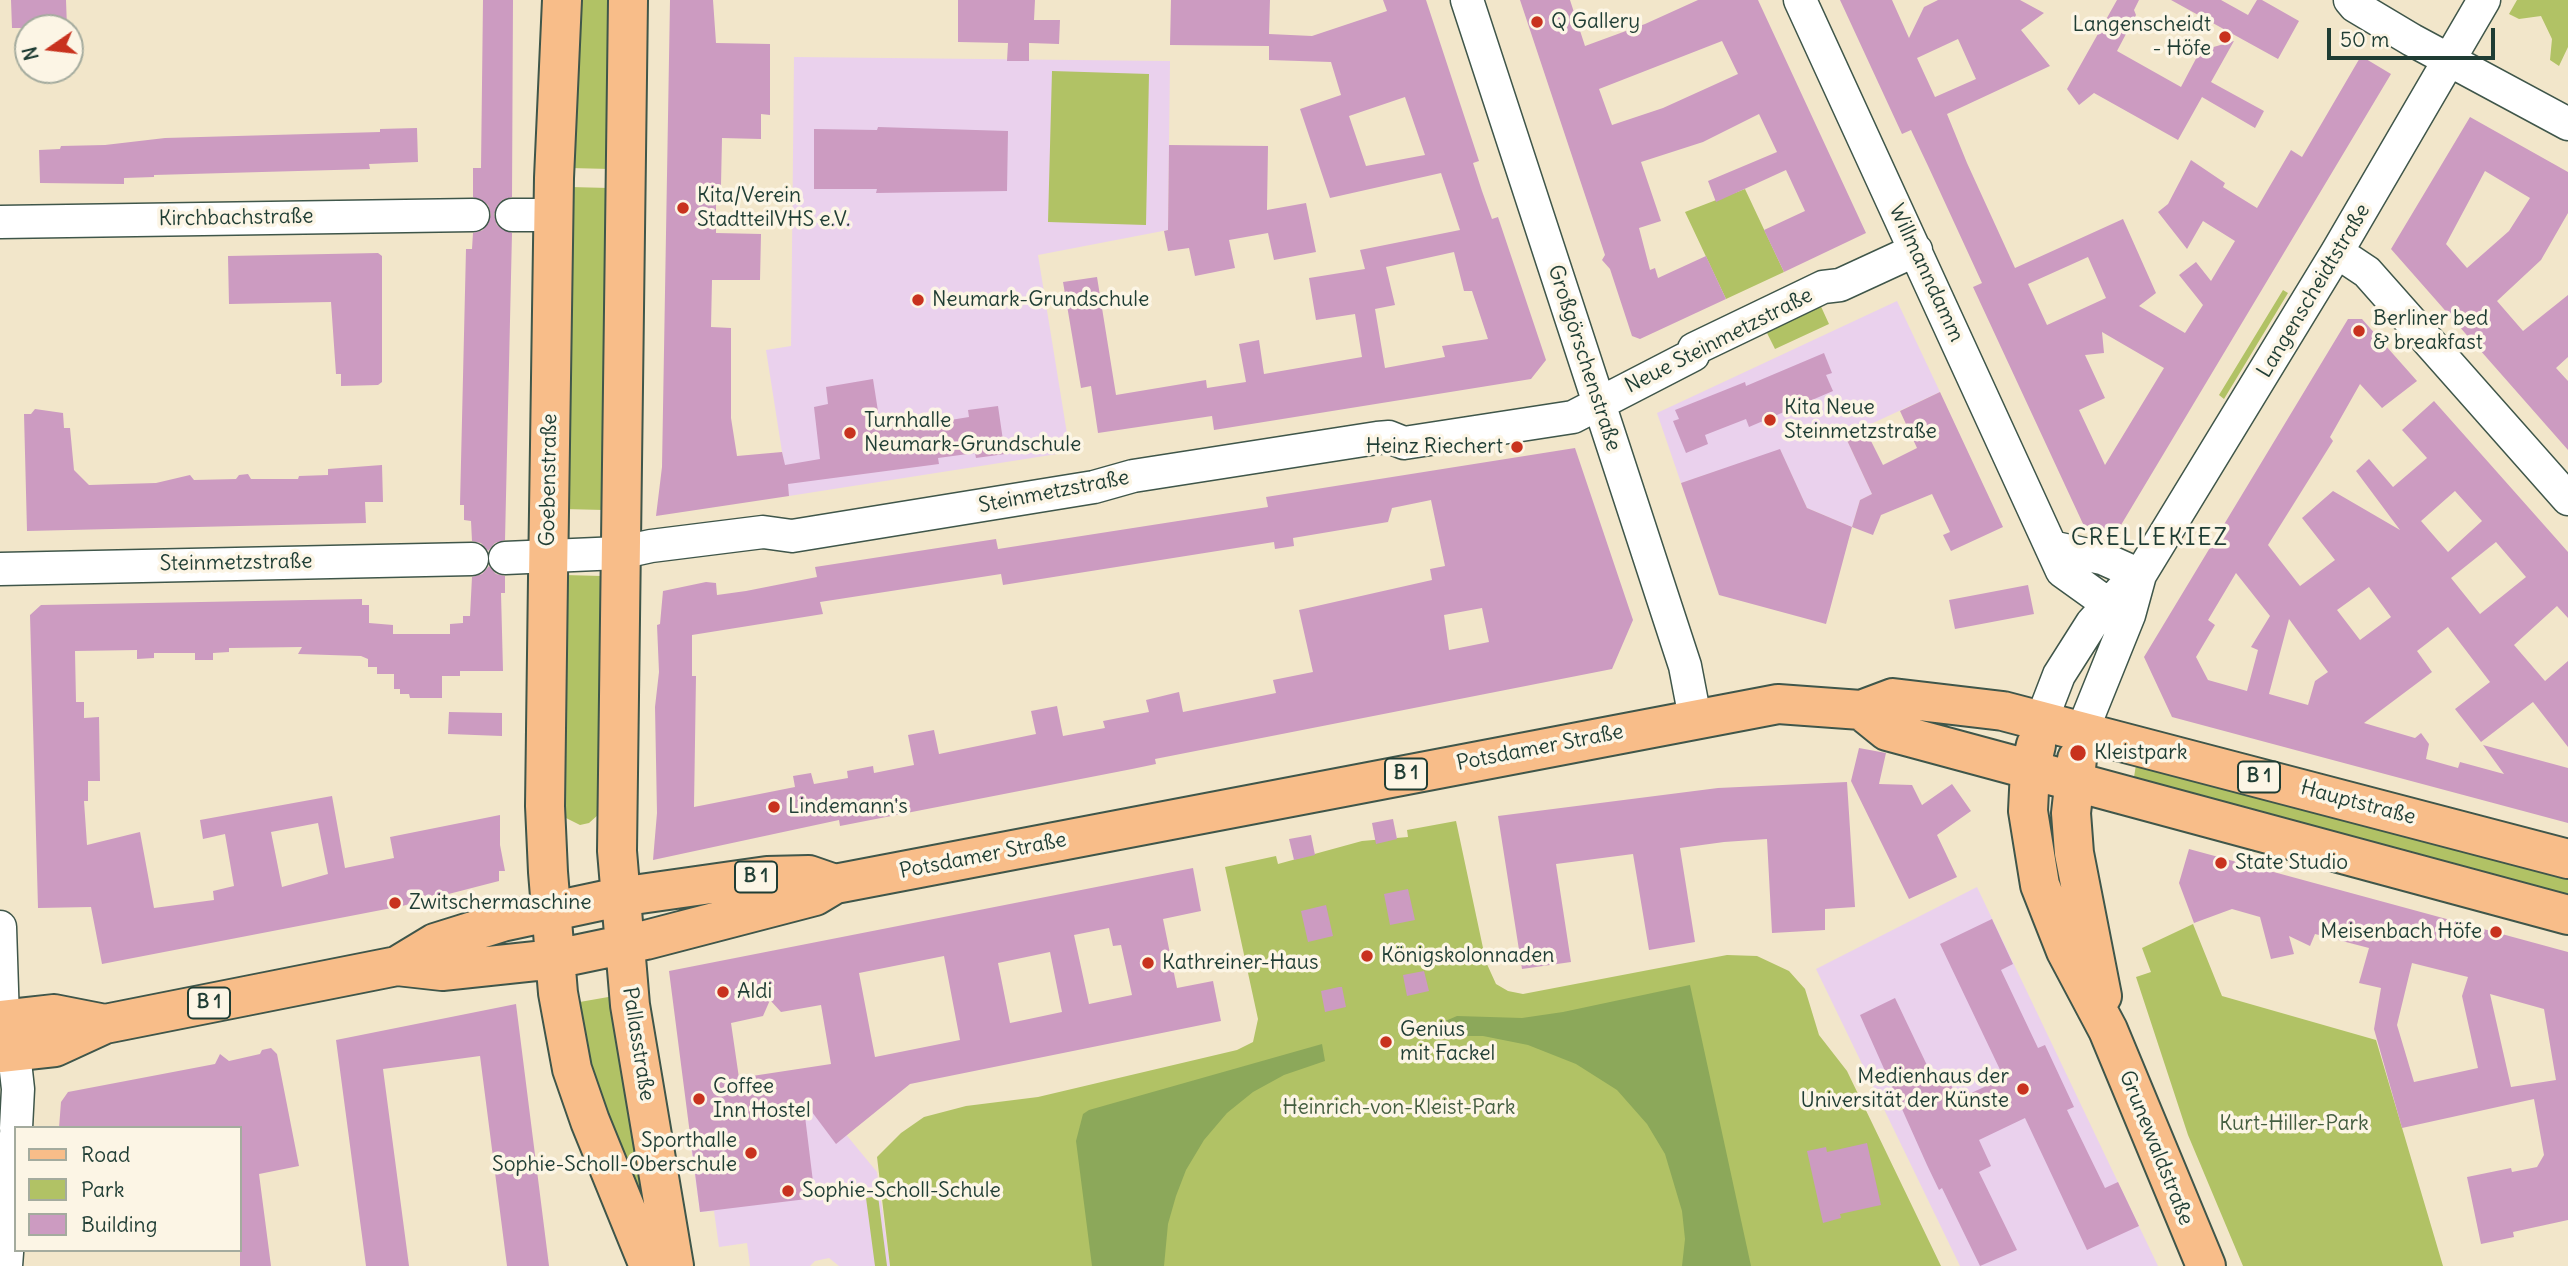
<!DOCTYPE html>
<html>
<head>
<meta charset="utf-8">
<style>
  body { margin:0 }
  #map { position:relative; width:2568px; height:1266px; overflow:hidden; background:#f2e6ca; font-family:Delius,sans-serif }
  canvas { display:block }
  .legend { position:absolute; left:14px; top:1126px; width:228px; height:126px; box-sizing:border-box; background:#fcf5e5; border:2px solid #a4ab9e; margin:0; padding:9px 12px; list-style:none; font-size:21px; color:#1f3d34 }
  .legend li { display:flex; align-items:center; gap:14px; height:35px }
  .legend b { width:35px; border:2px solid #a4ab9e }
  .north { position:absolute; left:14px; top:14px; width:70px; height:70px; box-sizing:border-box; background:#fcf5e5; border:2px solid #a4ab9e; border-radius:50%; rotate:256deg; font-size:19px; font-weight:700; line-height:28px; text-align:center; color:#1f3d34 }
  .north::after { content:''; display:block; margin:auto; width:24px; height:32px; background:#c8321e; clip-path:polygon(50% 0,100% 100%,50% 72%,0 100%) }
  .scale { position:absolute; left:2327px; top:28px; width:168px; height:32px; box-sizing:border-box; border:4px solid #1f3d34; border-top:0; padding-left:9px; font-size:21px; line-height:24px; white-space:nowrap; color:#1f3d34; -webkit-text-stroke:5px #fcf5e5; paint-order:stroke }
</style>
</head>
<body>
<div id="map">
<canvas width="2568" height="1266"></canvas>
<ul class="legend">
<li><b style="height:9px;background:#f8bd89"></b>Road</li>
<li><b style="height:19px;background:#b1c265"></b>Park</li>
<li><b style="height:19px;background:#cc9bc1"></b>Building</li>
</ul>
<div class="north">N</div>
<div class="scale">50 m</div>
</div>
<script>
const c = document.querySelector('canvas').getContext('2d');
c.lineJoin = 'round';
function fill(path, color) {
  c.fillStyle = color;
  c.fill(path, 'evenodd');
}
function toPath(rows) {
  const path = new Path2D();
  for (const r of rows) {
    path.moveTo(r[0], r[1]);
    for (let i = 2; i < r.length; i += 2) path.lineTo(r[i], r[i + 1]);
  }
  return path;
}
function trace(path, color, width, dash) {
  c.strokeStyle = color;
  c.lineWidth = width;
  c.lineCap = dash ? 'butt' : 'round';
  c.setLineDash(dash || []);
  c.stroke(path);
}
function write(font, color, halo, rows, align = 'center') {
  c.font = font + ' Delius,sans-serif';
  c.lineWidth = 7;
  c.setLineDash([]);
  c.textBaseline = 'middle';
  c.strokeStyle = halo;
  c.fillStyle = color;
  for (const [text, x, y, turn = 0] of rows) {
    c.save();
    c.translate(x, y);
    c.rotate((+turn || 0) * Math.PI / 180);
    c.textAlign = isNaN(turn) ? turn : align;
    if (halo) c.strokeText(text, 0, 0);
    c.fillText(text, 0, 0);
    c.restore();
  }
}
fill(toPath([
  [794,57,1170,61,1168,230,1038,255,1070,452,789,496,766,350,791,346],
  [1897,301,1940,392,1845,436,1872,494,1860,500,1852,527,1807,508,1780,450,1681,483,1657,413],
  [1977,887,2158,1266,1960,1266,1816,969],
  [815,1097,877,1172,890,1266,839,1266,829,1258,815,1261,810,1266,750,1266,747,1243,719,1247,714,1211,700,1212,691,1147,711,1145,708,1124]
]), '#ead1ed');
fill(toPath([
  [577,0,613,0,610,169,570,168],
  [2517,0,2568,0,2568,47,2559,66,2550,60,2552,39,2541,16,2519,19,2509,14],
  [1052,71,1149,74,1146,225,1048,222],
  [570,187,609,188,604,510,564,509],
  [1745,189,1784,272,1726,299,1685,212],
  [2283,290,2288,293,2224,399,2219,395],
  [1818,300,1829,324,1775,349,1763,325],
  [565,575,602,576,599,814,589,823,580,825,564,817],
  [2137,759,2568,874,2568,901,2133,783],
  [1456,821,1486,962,1496,984,1508,991,1523,994,1727,955,1757,956,1789,971,1805,989,1819,1035,1847,1071,1941,1266,890,1266,877,1157,901,1133,924,1117,966,1106,1038,1097,1237,1050,1253,1042,1258,1019,1225,867,1276,856,1278,864,1362,841,1408,837,1407,830],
  [2193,924,2222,996,2376,1040,2443,1266,2243,1266,2188,1135,2136,977,2151,972,2142,948],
  [614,996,657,1234,594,1084,574,1003],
  [878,1196,887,1266,875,1266,866,1198]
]), '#b1c265');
fill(toPath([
  [1690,985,1736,1197,1751,1266,1682,1266,1685,1239,1682,1211,1665,1154,1647,1124,1617,1090,1576,1064,1528,1045,1483,1036,1446,1036,1443,1022,1457,1016,1522,1018,1563,1012],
  [1322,1044,1325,1061,1284,1075,1253,1092,1227,1113,1204,1140,1186,1170,1176,1196,1168,1224,1164,1266,1092,1266,1076,1141,1083,1114,1089,1110]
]), '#8ca85a');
fill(toPath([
  [11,0,66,0,67,28,12,28],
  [483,0,513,0,512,197,502,200,494,214,497,225,512,233,505,540,495,543,488,551,481,543,472,541,471,521,464,520,464,505,460,505,466,249,472,249,473,233,483,230,491,215,488,205,473,197,473,168,481,168],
  [670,0,713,0,716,43,770,44,770,115,761,114,761,139,722,138,721,185,716,201,716,233,761,234,760,280,712,280,711,327,731,328,731,418,737,456,782,452,785,465,820,459,814,407,828,404,826,387,873,379,880,424,931,416,932,423,969,417,968,410,998,406,1005,454,976,458,975,453,938,458,939,464,788,484,789,496,656,516,662,467],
  [958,0,1035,0,1034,20,1060,20,1059,44,1029,43,1029,61,1007,61,1008,43,958,42],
  [1171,0,1270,0,1269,34,1312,36,1387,11,1383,0,1426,0,1479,161,1473,163,1482,191,1492,219,1498,217,1546,360,1531,379,1214,430,1212,416,1098,433,1091,386,1081,388,1063,282,1097,277,1116,395,1206,380,1207,388,1246,382,1239,344,1259,340,1264,374,1362,357,1355,314,1316,320,1309,278,1365,269,1360,250,1460,230,1441,173,1330,198,1300,109,1341,95,1331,62,1269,60,1269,44,1269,46,1170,45],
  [1405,97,1425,155,1366,166,1349,116],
  [1454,252,1464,291,1472,291,1488,339,1442,346,1445,357,1385,368,1375,309,1395,305,1386,267],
  [1520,0,1570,0,1585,46,1645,24,1698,0,1758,0,1866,233,1784,272,1764,230,1805,211,1786,170,1716,202,1708,181,1777,152,1759,114,1703,142,1641,162,1661,221,1639,228,1650,270,1655,268,1658,278,1706,256,1726,299,1640,339,1632,336,1610,269,1602,260,1605,255],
  [1722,41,1738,74,1663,108,1612,125,1599,89],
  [1840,0,1892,0,1909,38,1924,7,1938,0,2020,0,2044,13,2021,30,2050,66,1947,114,1967,163,2015,268,2123,219,2156,293,2139,306,2185,333,2203,305,2179,275,2196,262,2211,281,2235,241,2203,221,2187,249,2158,212,2168,204,2191,160,2225,183,2223,187,2257,208,2291,150,2302,157,2361,56,2391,74,2118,530,2084,526,1973,287,1982,283,1929,168,1911,130,1902,134],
  [1958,39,1976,79,1935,97,1917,58],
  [2088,257,2106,298,2047,325,2028,284],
  [2102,332,2164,368,2105,465,2079,410,2105,398,2085,355,2104,353],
  [2117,0,2139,0,2134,10,2136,15,2117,51,2181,87,2200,51,2234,41,2211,82,2264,111,2255,128,2202,97,2178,140,2094,93,2079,105,2067,89],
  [2171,0,2221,0,2248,15,2257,0,2262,0,2299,21,2278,59],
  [2470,117,2568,172,2568,213,2541,260,2497,301,2523,331,2568,295,2568,357,2556,368,2568,381,2568,450,2391,249],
  [2485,171,2530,198,2509,231,2467,268,2446,244],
  [878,127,1008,131,1007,191,876,193,877,189,814,189,814,129,877,130],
  [417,128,418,162,369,164,370,169,154,175,154,177,124,178,124,184,40,183,39,150,60,149,61,146,105,145,165,138,380,132,380,129],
  [1169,145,1268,146,1267,210,1306,203,1316,252,1274,260,1268,233,1229,240,1235,268,1195,276,1189,248,1168,251,1164,231,1168,230],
  [378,253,382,256,382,382,378,385,341,386,341,374,336,374,331,302,229,304,228,256],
  [2348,319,2362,319,2417,381,2382,408,2360,384,2330,437,2333,441,2268,545,2300,586,2335,560,2302,518,2333,491,2400,530,2356,471,2369,459,2393,487,2427,458,2402,430,2434,401,2568,552,2568,618,2557,606,2514,645,2545,681,2568,661,2568,747,2533,702,2481,742,2455,709,2490,682,2448,627,2417,651,2432,672,2364,723,2415,738,2421,733,2429,744,2426,759,2458,768,2460,762,2504,774,2483,745,2568,768,2568,823,2172,717,2144,657],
  [2455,491,2482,521,2448,552,2421,521],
  [2496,542,2526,577,2480,614,2451,578],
  [2236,573,2270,616,2251,647,2258,650,2247,691,2208,680,2196,657,2215,625,2208,620],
  [2369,587,2391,617,2360,640,2337,610],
  [2289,619,2328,672,2315,681,2308,705,2269,694],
  [1824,353,1832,373,1826,375,1833,391,1749,427,1746,419,1705,435,1708,444,1686,453,1673,421,1679,419,1675,410,1745,382,1746,386],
  [1940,392,2003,527,1951,551,1943,535,1950,532,1932,494,1881,515,1873,535,1852,527,1860,500,1872,494,1845,436,1864,427,1883,465,1917,448,1900,411],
  [35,409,63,413,64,428,70,428,74,470,89,485,156,483,190,475,194,480,236,479,239,475,248,474,251,479,298,479,299,476,328,475,328,469,382,465,383,502,365,502,366,523,27,531,24,414,31,414],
  [1575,448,1633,620,1612,669,1155,759,1156,764,1132,769,840,826,839,820,653,860,657,813,655,707,659,672,657,625,660,624,663,591,706,582,716,583,717,595,746,591,817,577,815,567,996,539,998,549,1268,507,1266,497],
  [1431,500,1445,566,1430,569,1432,580,1299,610,1313,672,1273,680,1276,693,1183,712,1179,692,1146,700,1149,712,1103,721,1105,728,1063,736,1057,706,1031,711,1036,734,939,754,934,730,908,735,914,765,874,773,873,766,847,771,848,778,814,784,811,773,793,776,795,787,694,807,696,676,692,676,692,635,823,614,820,602,1001,574,1003,585,1274,542,1275,549,1294,546,1293,538,1388,522,1392,508],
  [1482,608,1489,642,1449,650,1444,615],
  [1780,449,1807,508,1852,527,1826,624,1719,595,1681,483],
  [489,566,496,574,505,576,505,593,501,593,503,671,460,671,460,676,442,676,442,698,410,698,409,694,400,694,400,689,394,689,394,674,377,674,377,667,368,667,368,659,361,656,298,654,302,647,229,648,229,652,213,653,213,660,195,660,195,653,154,653,154,658,137,659,137,650,75,651,76,702,84,702,84,718,99,717,100,781,88,781,88,801,84,801,87,845,140,832,154,908,214,900,213,891,234,886,225,834,203,839,200,820,332,796,345,868,394,858,390,837,500,815,500,845,505,871,499,871,499,881,402,906,102,964,91,907,38,908,30,615,41,605,362,599,362,605,369,605,369,623,393,625,393,634,450,634,450,624,463,623,463,616,470,616,472,577,482,574],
  [318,823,328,874,282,887,271,832],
  [2028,585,2034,614,1955,629,1949,600],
  [449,712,502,713,502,736,448,734],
  [1859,748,1886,753,1879,784,1912,785,1922,805,1952,784,1971,811,1937,835,1957,877,1909,899,1851,781],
  [1847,782,1855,907,1825,909,1825,930,1772,933,1767,839,1724,842,1680,848,1695,942,1649,950,1633,854,1556,864,1571,962,1522,969,1498,816,1718,788],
  [1393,819,1397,839,1376,844,1372,823],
  [1311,835,1315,855,1294,860,1289,839],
  [2189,849,2568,952,2568,1220,2513,1232,2514,1237,2481,1244,2467,1177,2511,1168,2512,1172,2537,1167,2544,1155,2534,1099,2402,1128,2374,1029,2381,988,2359,983,2369,948,2315,934,2310,946,2289,936,2294,954,2271,959,2260,917,2232,909,2194,923,2179,883],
  [2412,963,2468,977,2462,996,2478,1068,2414,1082,2397,1025],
  [2490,994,2544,1009,2556,1080,2511,1087],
  [1193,868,1201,911,1163,919,1177,988,1213,981,1221,1021,910,1084,836,1144,803,1100,815,1198,700,1212,669,971],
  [1109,928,1113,946,1121,945,1132,995,1089,1004,1074,935],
  [1050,952,1062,1012,1010,1023,998,963],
  [944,956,960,1040,875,1057,859,973],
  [770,1000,781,1012,821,1005,831,1064,739,1078,731,1023,763,1016],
  [1408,889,1415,920,1390,925,1384,894],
  [1326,905,1333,936,1308,942,1301,911],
  [1992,919,2013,964,2001,970,2038,1048,2045,1045,2074,1107,2067,1110,2105,1188,2118,1182,2139,1226,2087,1250,2025,1118,1979,1140,1991,1166,1979,1172,2017,1250,1980,1266,1942,1188,1939,1190,1927,1165,1860,1015,1895,998,1934,1080,1946,1075,1958,1099,2004,1078,1940,944],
  [1424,971,1429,991,1407,996,1403,975],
  [1339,987,1342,987,1346,1007,1325,1012,1321,991],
  [516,1004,549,1266,507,1266,480,1056,383,1069,409,1266,366,1266,336,1040],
  [271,1048,277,1054,299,1166,259,1174,271,1266,240,1266,240,1128,59,1128,61,1102,68,1092,215,1064,220,1054,229,1061,260,1054,262,1050],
  [1867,1143,1881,1205,1840,1214,1841,1218,1823,1223,1807,1151,1826,1147,1827,1152]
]), '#cc9bc1');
const minor = toPath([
  [1467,0,1685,666,1695,718],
  [1800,0,2062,571,2108,604,2132,599],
  [2350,0,2355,6,2412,40,2568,124],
  [512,215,554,215],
  [0,222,473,215],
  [2337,252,2367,272,2568,499],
  [2051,547,2102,558,2140,575],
  [505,558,619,553,651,546,763,532,792,536,1094,487,1133,476,1377,438,1389,437,1404,443,1573,417,1693,355,1694,349,1823,287,1840,285,1916,250],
  [0,569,472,559],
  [2042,719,2059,675,2092,623,2122,590],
  [2083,729,2129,615,2140,575,2337,252,2484,0],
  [0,927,3,1020],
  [14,1053,18,1089,16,1128],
  [6,1266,16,1134]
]);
const major = toPath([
  [562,0,554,178,548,578,545,806,548,872,558,993,572,1069,590,1121,649,1266],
  [628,0,617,851,630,1005,674,1266],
  [1861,710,1893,698,2003,711,2568,859],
  [2036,745,2030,770,2028,811,2040,885,2066,951,2108,1030,2206,1266],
  [2077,759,2071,813,2074,853,2102,996],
  [397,966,435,943,502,922,619,897,767,876,809,875,835,884],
  [0,1020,54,1014,105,1024],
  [0,1053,55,1047,105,1024,397,966,442,971,555,959,646,940,815,896,835,884,1778,704,1861,710,1887,731,2568,915]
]);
trace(minor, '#3f564a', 35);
trace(major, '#3f564a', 42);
trace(minor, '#fff', 32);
trace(major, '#f8bd89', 38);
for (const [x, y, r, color] of [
  [1537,22,7,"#c8321e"],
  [2225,37,7,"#c8321e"],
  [683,208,7,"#c8321e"],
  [918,300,7,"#c8321e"],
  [2359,331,7,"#c8321e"],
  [1770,420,7,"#c8321e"],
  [850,433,7,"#c8321e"],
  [1517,447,7,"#c8321e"],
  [2078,753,9,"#c8321e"],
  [774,807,7,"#c8321e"],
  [2221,863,7,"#c8321e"],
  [395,903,7,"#c8321e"],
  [2496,932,7,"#c8321e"],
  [1367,956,7,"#c8321e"],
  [1148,963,7,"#c8321e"],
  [723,992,7,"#c8321e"],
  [1386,1042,7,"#c8321e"],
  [2023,1089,7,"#c8321e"],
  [699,1099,7,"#c8321e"],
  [751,1153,7,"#c8321e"],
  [788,1191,7,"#c8321e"]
]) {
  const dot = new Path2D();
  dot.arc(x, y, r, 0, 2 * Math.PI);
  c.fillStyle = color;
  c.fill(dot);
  trace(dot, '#fcf5e5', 2.5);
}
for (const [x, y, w] of [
  [1406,774,42],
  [2259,777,42],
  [756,877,42],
  [209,1003,42]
]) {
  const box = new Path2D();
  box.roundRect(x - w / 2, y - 15.5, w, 31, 5);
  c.fillStyle = '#fcf5e5';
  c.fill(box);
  trace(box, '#1f3d34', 2);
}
write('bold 19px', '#1f3d34', null, [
  ["B 1",1406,774],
  ["B 1",2259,777],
  ["B 1",756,877],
  ["B 1",209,1003]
]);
write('21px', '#1f3d34', '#fcf5e5', [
  ["Q Gallery",1551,22],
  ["Langenscheidt",2211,25,"right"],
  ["- Höfe",2211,49,"right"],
  ["Kita/Verein",697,196],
  ["StadtteilVHS e.V.",697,220],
  ["Neumark-Grundschule",932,300],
  ["Berliner bed",2373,319],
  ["& breakfast",2373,343],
  ["Kita Neue",1784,408],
  ["Steinmetzstraße",1784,432],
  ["Turnhalle",864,421],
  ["Neumark-Grundschule",864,445],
  ["Heinz Riechert",1503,447,"right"],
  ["Kleistpark",2094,753],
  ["Lindemann's",788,807],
  ["State Studio",2235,863],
  ["Zwitschermaschine",409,903],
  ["Meisenbach Höfe",2482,932,"right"],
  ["Königskolonnaden",1381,956],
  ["Kathreiner-Haus",1162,963],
  ["Aldi",737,992],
  ["Genius",1400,1030],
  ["mit Fackel",1400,1054],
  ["Medienhaus der",2009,1077,"right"],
  ["Universität der Künste",2009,1101,"right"],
  ["Coffee",713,1087],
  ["Inn Hostel",713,1111],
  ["Sporthalle",737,1141,"right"],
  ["Sophie-Scholl-Oberschule",737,1165,"right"],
  ["Sophie-Scholl-Schule",802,1191]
], 'left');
write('21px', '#1f3d34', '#fcf5e5', [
  ["Kirchbachstraße",236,218,-1],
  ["Willmanndamm",1926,273,65],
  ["Langenscheidtstraße",2314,291,-59],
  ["Neue Steinmetzstraße",1719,341,-27],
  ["Großgörschenstraße",1584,358,72],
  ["Goebenstraße",549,480,-89],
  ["Steinmetzstraße",1054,492,-11],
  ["Steinmetzstraße",236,563,-1],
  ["Potsdamer Straße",1540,748,-11],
  ["Hauptstraße",2358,803,15],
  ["Potsdamer Straße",983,856,-11],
  ["Pallasstraße",638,1044,81],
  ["Grunewaldstraße",2156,1148,68]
]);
write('21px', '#445e40', '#fcf5e5', [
  ["Heinrich-von-Kleist-Park",1399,1108],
  ["Kurt-Hiller-Park",2294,1124]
]);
c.letterSpacing = '2px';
write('24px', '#1f3d34', '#fcf5e5', [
  ["CRELLEKIEZ",2150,538]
]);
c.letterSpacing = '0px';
</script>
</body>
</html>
